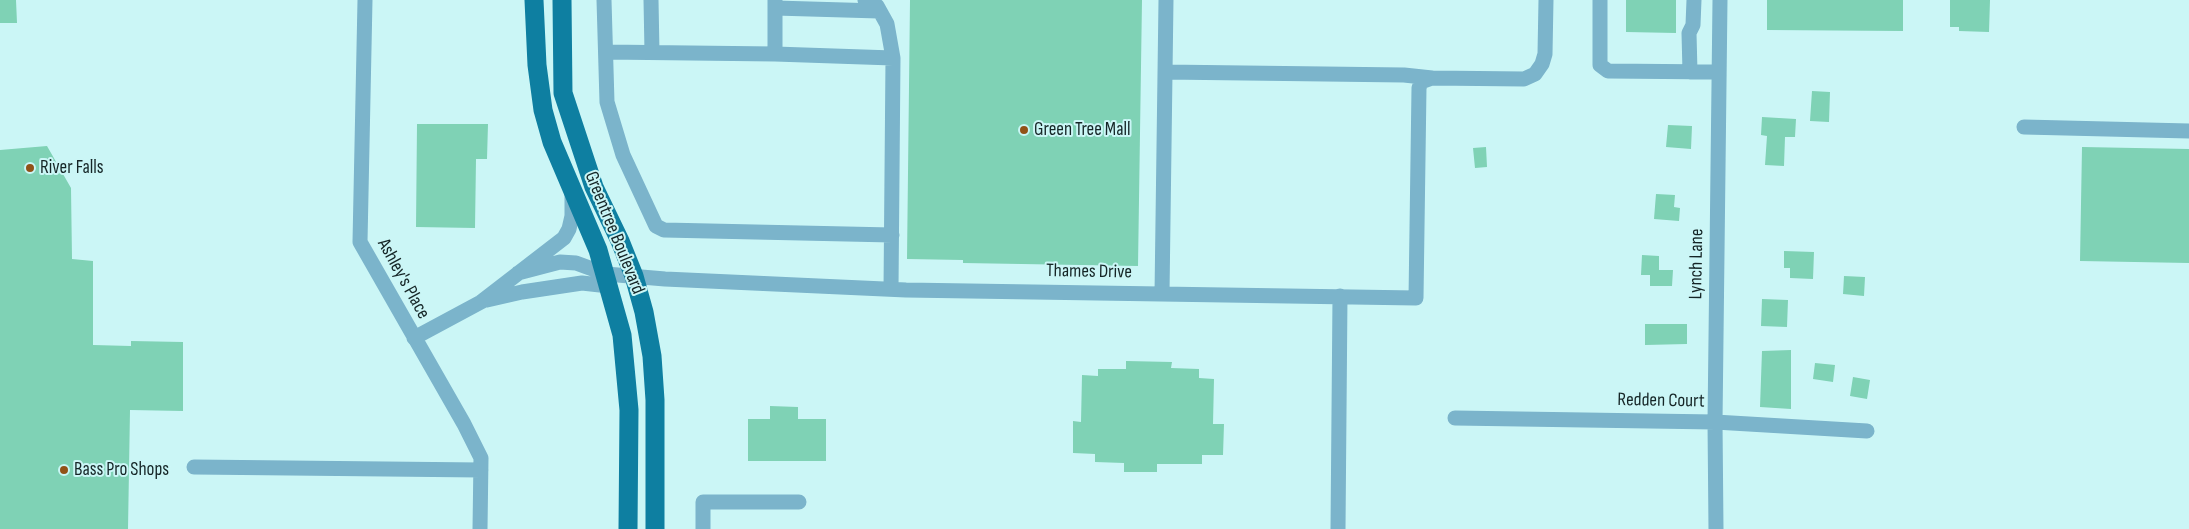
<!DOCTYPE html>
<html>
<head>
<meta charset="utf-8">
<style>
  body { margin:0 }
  canvas { display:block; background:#cbf6f6 }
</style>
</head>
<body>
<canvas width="2189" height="529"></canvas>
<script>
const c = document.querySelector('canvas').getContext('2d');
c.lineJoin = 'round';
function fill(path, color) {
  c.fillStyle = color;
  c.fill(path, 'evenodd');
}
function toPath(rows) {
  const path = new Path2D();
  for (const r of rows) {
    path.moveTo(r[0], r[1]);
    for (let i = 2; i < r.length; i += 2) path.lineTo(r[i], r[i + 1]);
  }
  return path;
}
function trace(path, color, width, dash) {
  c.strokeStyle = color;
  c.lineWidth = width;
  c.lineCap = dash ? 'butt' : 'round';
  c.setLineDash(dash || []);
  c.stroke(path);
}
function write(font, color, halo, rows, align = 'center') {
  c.font = font + ' "Sofia Sans Condensed",sans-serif';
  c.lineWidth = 4;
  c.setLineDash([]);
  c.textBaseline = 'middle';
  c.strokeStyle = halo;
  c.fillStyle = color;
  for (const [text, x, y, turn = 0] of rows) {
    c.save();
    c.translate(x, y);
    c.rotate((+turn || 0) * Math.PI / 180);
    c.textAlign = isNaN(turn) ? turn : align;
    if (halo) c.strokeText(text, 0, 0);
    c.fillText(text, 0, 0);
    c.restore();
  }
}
fill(toPath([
  [0,0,16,0,17,23,0,23],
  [910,0,1142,0,1138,266,963,263,963,260,907,259],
  [1626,0,1676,0,1676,33,1626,32],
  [1767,0,1903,0,1903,31,1767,30],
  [1950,0,1990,0,1989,32,1959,31,1959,27,1950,27],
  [1812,91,1830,92,1829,122,1810,121],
  [1762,117,1796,119,1795,137,1785,137,1784,166,1765,165,1767,136,1761,135],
  [417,124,488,124,487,159,476,159,475,228,416,227],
  [1668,125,1692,126,1691,149,1666,147],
  [47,146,71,188,72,259,93,261,93,345,131,346,131,341,183,342,183,411,130,410,128,529,0,529,0,150],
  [1486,147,1487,167,1475,168,1473,148],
  [2082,147,2189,149,2189,263,2080,261],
  [1656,194,1675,195,1674,207,1680,208,1679,221,1654,219],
  [1784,251,1814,252,1813,279,1790,278,1790,268,1784,268],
  [1642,255,1659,256,1659,270,1673,270,1672,286,1650,286,1650,275,1641,275],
  [1844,276,1865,277,1864,296,1843,294],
  [1762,299,1788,300,1787,327,1761,326],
  [1645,324,1687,324,1687,344,1645,345],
  [1791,350,1791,409,1760,407,1762,351],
  [1126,361,1172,362,1171,368,1199,369,1199,378,1214,379,1213,424,1224,424,1223,455,1202,455,1202,464,1157,464,1157,472,1124,472,1124,463,1095,462,1095,454,1073,453,1073,421,1081,422,1082,375,1098,376,1098,369,1126,369],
  [1815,363,1835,365,1833,382,1813,379],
  [1853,377,1870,380,1867,399,1850,396],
  [770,406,798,407,798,419,826,419,826,461,748,461,748,419,770,419]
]), '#7fd2b5');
trace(toPath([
  [365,0,360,242,464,424,481,458,480,529],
  [604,0,607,102,623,155,656,226,664,230,892,235],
  [651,0,652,52],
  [865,0,877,6,887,24,893,58,891,289],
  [1600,0,1600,65,1608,71,1719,72],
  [775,8,879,11],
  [606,52,775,54,775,0],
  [775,54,893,58],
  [1165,72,1404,75,1432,78],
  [1690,72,1689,33,1693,25,1694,0],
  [2024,127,2189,131],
  [518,273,560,262,576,263,606,274,665,279,906,290,1416,298,1419,88,1421,82,1432,78,1524,79,1535,74,1542,64,1545,54,1546,0],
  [1162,294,1166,0],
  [487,300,522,292,582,283,609,286],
  [414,338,481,302,564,238,569,229,572,216,572,193],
  [1455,418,1715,422,1867,431],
  [194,467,481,470],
  [703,529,703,502,799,502],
  [1338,529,1340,296],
  [1716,529,1715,422,1720,0]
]), '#7bb4cb', 15);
trace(toPath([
  [534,0,537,65,543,110,552,142,598,250,622,335,629,410,628,529],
  [562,0,563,93,594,187,620,241,634,276,644,312,652,356,655,400,655,529]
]), '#0e7fa1', 19);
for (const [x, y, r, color] of [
  [1024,130,5,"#915218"],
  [30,168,5,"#915218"],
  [64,470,5,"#915218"]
]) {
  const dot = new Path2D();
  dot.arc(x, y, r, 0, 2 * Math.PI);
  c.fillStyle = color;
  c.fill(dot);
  trace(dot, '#cbf6f6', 2);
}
write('19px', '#152526', '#cbf6f6', [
  ["Green Tree Mall",1034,130],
  ["River Falls",40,168],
  ["Bass Pro Shops",74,470]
], 'left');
write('19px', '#152526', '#cbf6f6', [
  ["Greentree Boulevard",614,233,68],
  ["Lynch Lane",1697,264,-89],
  ["Thames Drive",1089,272,1],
  ["Ashley's Place",403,279,61],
  ["Redden Court",1661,401,1]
]);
</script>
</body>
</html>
